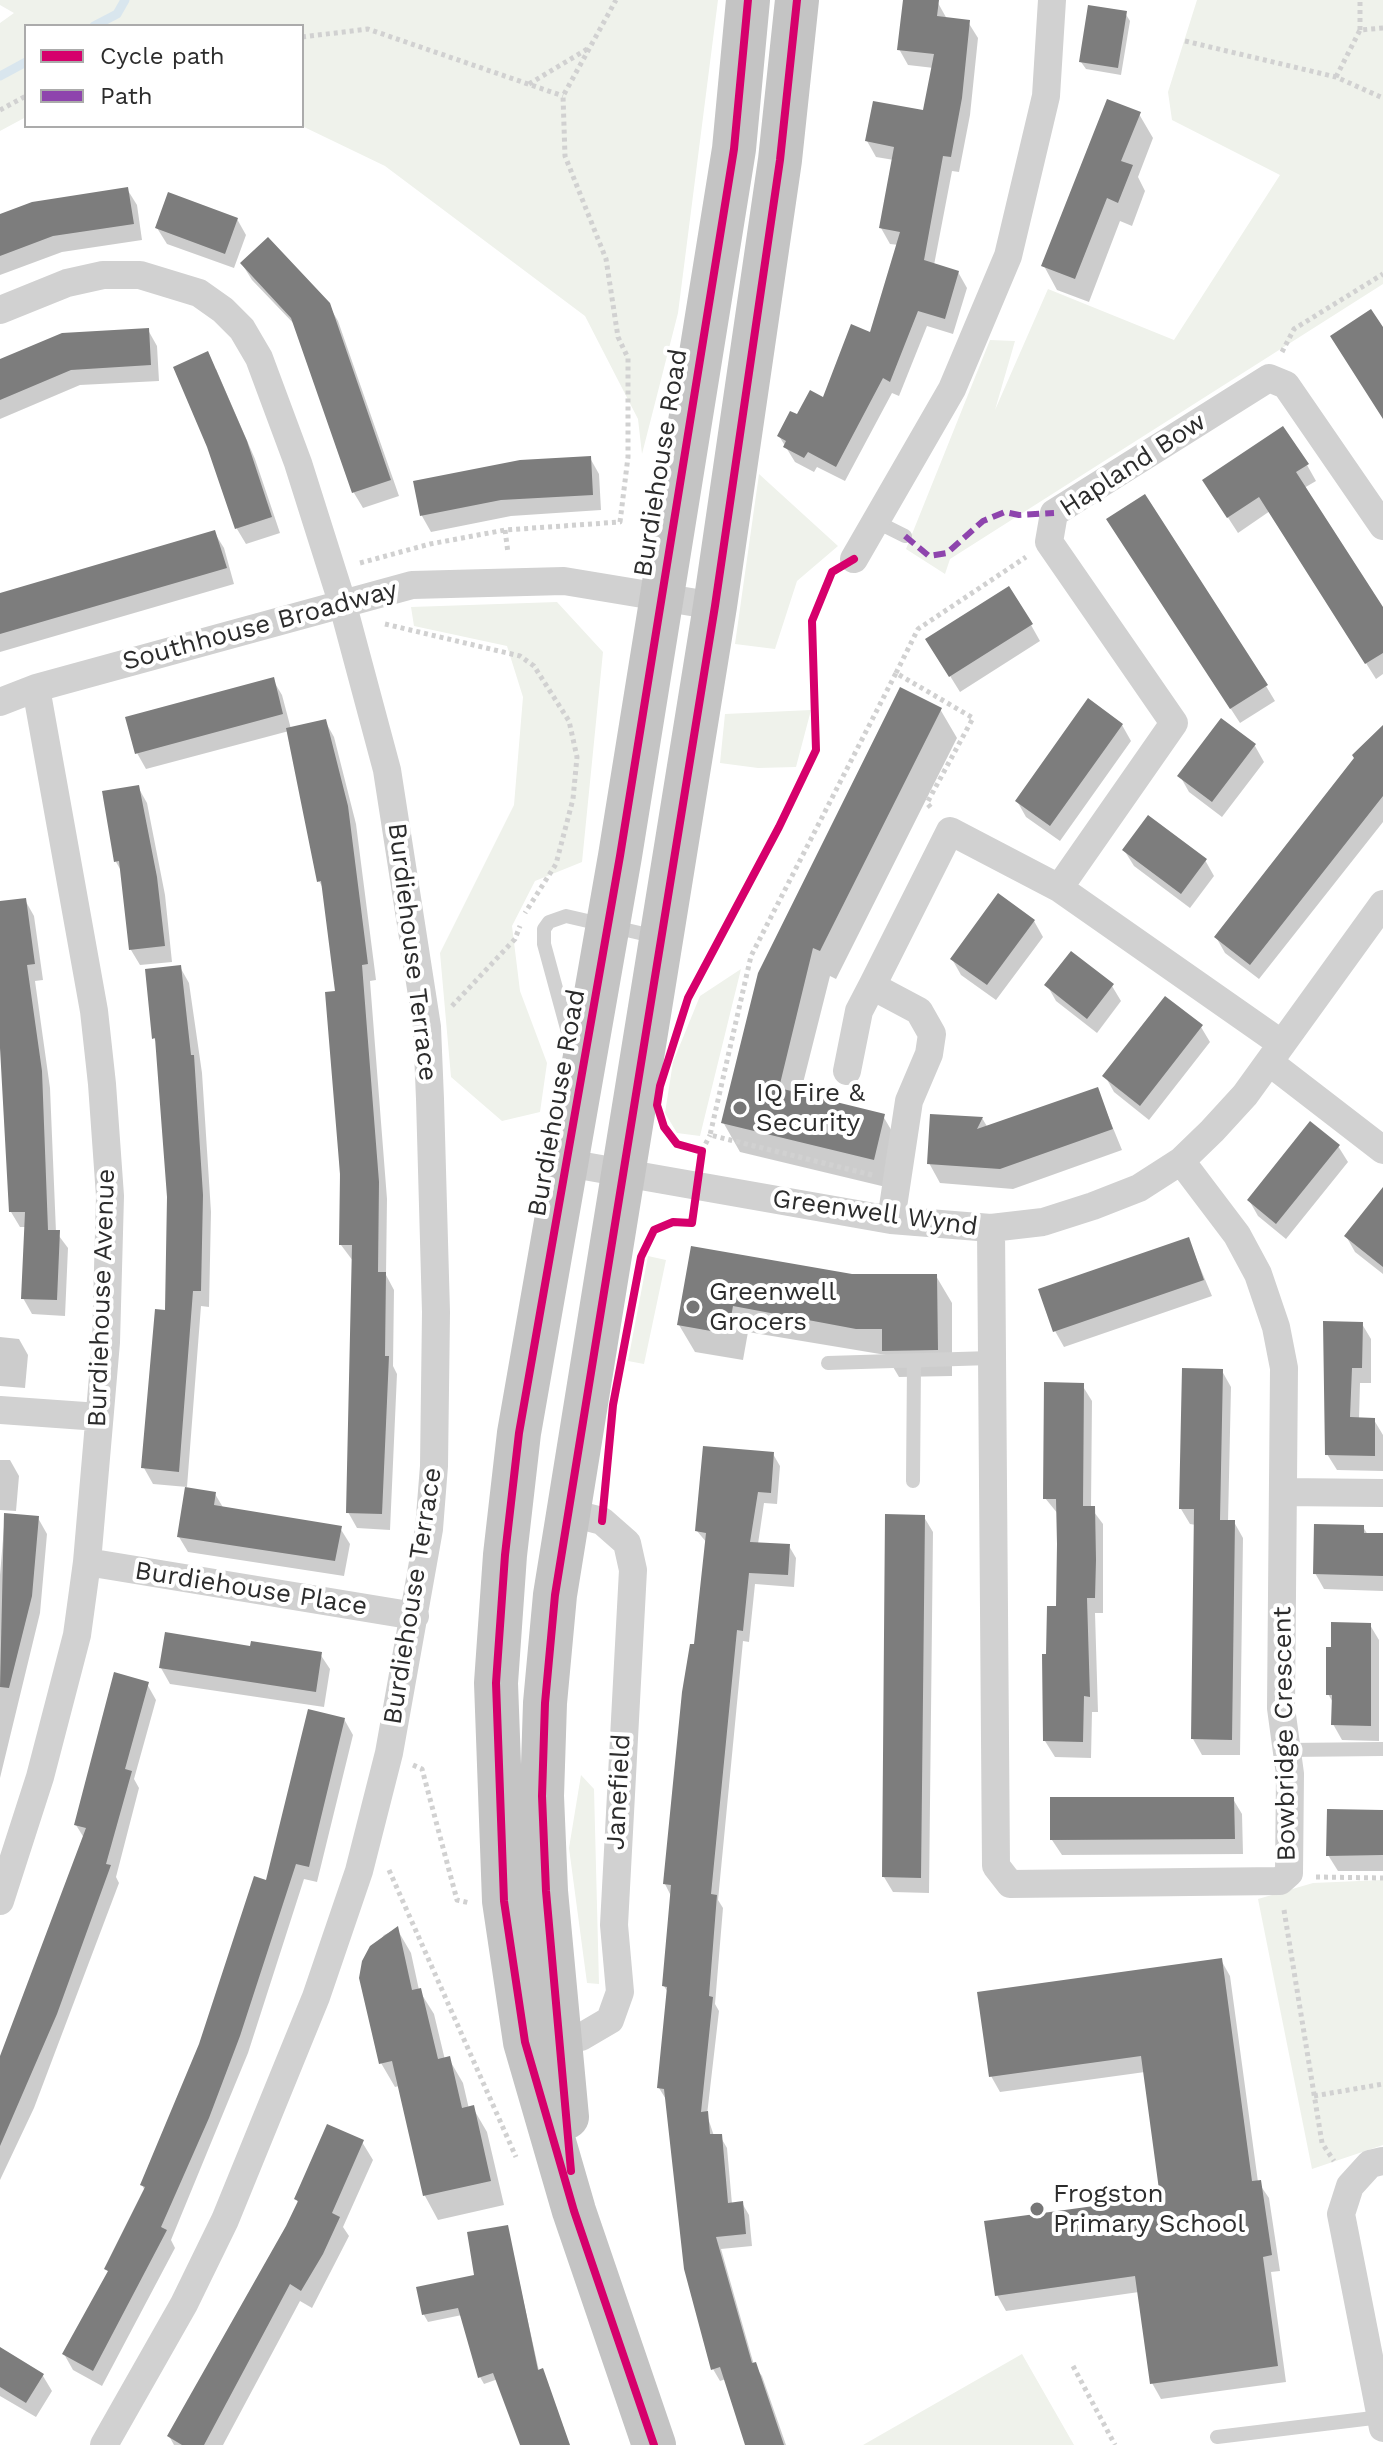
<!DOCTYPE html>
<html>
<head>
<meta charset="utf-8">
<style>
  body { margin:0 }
  #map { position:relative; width:1383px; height:2445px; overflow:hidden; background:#fff; font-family:"Work Sans",sans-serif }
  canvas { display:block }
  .legend { position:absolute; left:24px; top:24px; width:280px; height:104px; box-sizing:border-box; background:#fff; border:2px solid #ababab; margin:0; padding:10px 14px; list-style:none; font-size:24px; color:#2c2c2c }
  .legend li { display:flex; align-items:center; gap:16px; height:40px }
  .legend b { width:40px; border:2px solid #ababab }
</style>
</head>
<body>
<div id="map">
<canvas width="1383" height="2445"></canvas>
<ul class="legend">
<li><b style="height:10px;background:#d6006c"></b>Cycle path</li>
<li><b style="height:10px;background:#8e44ad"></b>Path</li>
</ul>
</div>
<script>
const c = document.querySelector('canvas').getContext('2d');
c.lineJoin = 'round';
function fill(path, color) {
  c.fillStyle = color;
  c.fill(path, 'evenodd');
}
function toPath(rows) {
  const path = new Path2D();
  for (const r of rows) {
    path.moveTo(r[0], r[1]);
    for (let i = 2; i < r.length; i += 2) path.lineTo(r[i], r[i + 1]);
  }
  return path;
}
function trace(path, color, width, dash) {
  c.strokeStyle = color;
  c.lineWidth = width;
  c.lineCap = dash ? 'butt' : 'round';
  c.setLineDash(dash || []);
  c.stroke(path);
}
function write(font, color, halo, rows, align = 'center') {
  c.font = font + ' "Work Sans",sans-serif';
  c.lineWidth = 8;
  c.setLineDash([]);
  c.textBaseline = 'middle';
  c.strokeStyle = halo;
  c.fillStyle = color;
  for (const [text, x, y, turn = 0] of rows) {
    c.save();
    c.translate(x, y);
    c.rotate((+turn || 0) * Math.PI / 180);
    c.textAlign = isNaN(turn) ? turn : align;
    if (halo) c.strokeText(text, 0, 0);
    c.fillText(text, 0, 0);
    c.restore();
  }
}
fill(toPath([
  [0,0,718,0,678,313,642,454,638,419,585,316,385,166,302,126,302,26,26,26,26,117,0,131,0,23,14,13,0,5],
  [1197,0,1383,0,1383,284,950,559,945,574,906,549,990,340,1015,341,995,410,1048,289,1174,340,1280,175,1172,120,1168,92],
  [759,474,838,546,797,581,775,649,735,644],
  [557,602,603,652,582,862,535,881,512,926,520,991,547,1063,540,1112,502,1121,451,1077,440,953,514,805,523,697,507,646,414,626,411,607],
  [811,710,796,767,758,768,720,763,725,714],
  [741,969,700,1136,677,1133,665,1113,673,1062,700,996],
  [648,1256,666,1260,644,1364,628,1361],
  [581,1775,594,1789,599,1984,587,1983,569,1848],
  [1383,1880,1383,2145,1312,2169,1258,1899,1313,1883],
  [1022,2354,1074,2445,863,2445]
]), '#eff2eb');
fill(toPath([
  [905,0,938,3,947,19,968,22,978,38,970,115,959,172,952,171,934,265,958,272,967,288,953,334,927,326,899,396,892,393,845,481,817,467,814,472,795,462,779,436,797,417,824,399,872,334,899,245,890,244,881,228,894,160,876,157,867,141,925,113,934,68,908,65,899,49],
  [1125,13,1130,21,1121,75,1086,69,1081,62],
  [1139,114,1153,138,1138,177,1145,191,1132,226,1120,221,1089,302,1057,290,1044,266],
  [127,189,137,205,142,240,62,252,0,275,0,216],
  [237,219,246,235,234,268,167,244,157,228],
  [242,264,328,304,338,321,399,496,363,508,354,493,297,327,252,280],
  [148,330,157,346,159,381,80,385,0,419,0,363],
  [216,369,255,459,280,533,246,544,237,529,209,446],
  [590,458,599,474,601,510,511,516,431,532,422,516,415,483],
  [1307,465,1316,481,1304,488,1383,611,1383,674,1376,679,1270,511,1238,533,1214,496],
  [214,532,224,548,234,584,0,652,0,595],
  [1118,535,1266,686,1275,701,1240,723],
  [1031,625,1040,641,960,692,937,655],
  [273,680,282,695,291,729,325,721,334,737,356,824,376,980,370,981,387,1199,386,1275,394,1290,393,1366,397,1374,390,1530,357,1528,348,1512,353,1261,341,1245,337,993,324,890,319,881,289,731,146,769,137,753],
  [940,709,957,738,836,979,830,976,800,1095,883,1116,900,1145,890,1188,740,1152,723,1122,760,974],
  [1222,721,1255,746,1264,762,1222,817,1189,792,1180,776],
  [1122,725,1131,741,1060,841,1026,817,1017,801],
  [1383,728,1383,822,1259,979,1225,953,1216,937],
  [138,787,147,803,165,895,172,962,140,965,131,950,123,874,116,862],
  [1124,850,1205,860,1214,876,1190,908,1134,866],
  [25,900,34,916,43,980,35,981,50,1088,56,1232,68,1248,65,1316,32,1314,23,1298,26,1227,20,1227,11,1212,0,1033,0,903],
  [1034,921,1043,937,996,1000,961,975,952,959],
  [180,967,189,983,202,1073,211,1212,209,1307,201,1306,187,1487,153,1484,144,1468,167,1312,169,1197,158,1045,154,1038],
  [1047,985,1112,986,1121,1001,1097,1033,1056,1001],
  [1201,1027,1210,1042,1149,1120,1114,1092,1105,1076],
  [1097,1089,1122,1150,1013,1189,940,1183,929,1163,982,1118,988,1128],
  [1338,1146,1348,1162,1286,1239,1258,1216,1249,1200],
  [1383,1213,1383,1274,1355,1252,1346,1236],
  [1188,1239,1212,1296,1064,1347,1055,1331],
  [693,1248,852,1276,936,1276,952,1303,952,1376,899,1377,886,1355,748,1332,743,1360,695,1352,679,1325],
  [1362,1324,1371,1339,1371,1383,1360,1383,1359,1419,1374,1420,1383,1435,1383,1471,1337,1470,1327,1454],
  [0,1337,19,1339,28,1355,25,1388,0,1386],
  [1222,1371,1231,1387,1228,1522,1234,1522,1243,1538,1240,1755,1202,1755,1193,1739,1196,1525,1190,1524,1181,1509],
  [1082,1385,1092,1401,1091,1508,1103,1524,1103,1613,1095,1613,1098,1712,1092,1712,1091,1758,1055,1757,1045,1741,1048,1656,1058,1608,1058,1514,1045,1498],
  [773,1454,780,1466,777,1504,764,1503,758,1544,789,1546,796,1558,794,1587,755,1584,749,1642,743,1641,718,1900,723,1908,715,2004,719,2011,707,2115,714,2136,720,2136,727,2148,732,2204,742,2203,749,2215,752,2246,721,2249,754,2365,762,2376,786,2445,748,2445,726,2379,720,2381,713,2369,667,2101,659,2088,669,1994,664,1986,672,1898,665,1884,707,1543,697,1531],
  [0,1460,10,1460,19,1476,16,1511,0,1510],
  [215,1494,224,1509,340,1528,350,1544,344,1576,188,1552,179,1537],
  [5,1515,38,1518,47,1534,40,1613,0,1778,0,1575],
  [924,1517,933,1532,929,1893,893,1892,884,1877],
  [1363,1527,1368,1535,1383,1535,1383,1591,1324,1589,1315,1573],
  [1370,1625,1379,1640,1379,1741,1342,1740,1333,1724,1334,1704,1328,1694],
  [320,1654,330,1669,324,1707,170,1684,161,1668],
  [147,1684,156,1700,134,1779,139,1788,116,1877,119,1883,34,2108,0,2180,0,2061,84,1838,76,1825],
  [344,1719,353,1735,317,1882,304,1879,248,2053,171,2240,175,2248,102,2386,73,2370,64,2354,109,2273,107,2269,145,2191,142,2185,267,1883],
  [1233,1799,1242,1814,1243,1854,1062,1855,1052,1840],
  [1383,1812,1383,1871,1338,1871,1328,1855],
  [397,1929,411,1953,419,1990,434,2014,445,2060,449,2059,463,2083,469,2109,473,2108,487,2132,504,2205,438,2220,425,2196,399,2086,395,2087,381,2063,364,1962,384,1935],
  [1221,1960,1230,1976,1258,2182,1269,2198,1280,2271,1271,2272,1286,2382,1161,2399,1152,2383,1139,2292,1006,2311,997,2295,1162,2199,1145,2072,1000,2092,991,2076],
  [362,2142,373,2160,343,2227,349,2236,312,2308,300,2301,223,2445,174,2445,169,2436,299,2204,296,2199],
  [507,2227,539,2371,569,2445,523,2445,498,2379,484,2384,480,2377,462,2315,428,2322,424,2315,419,2289,476,2277],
  [0,2348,43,2376,52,2391,36,2417,0,2396]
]), '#0003');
trace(toPath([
  [94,26,117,14,125,0],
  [0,76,26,62]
]), '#d9e6ee', 9);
fill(toPath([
  [903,0,939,0,937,16,970,20,962,98,951,157,943,156,924,260,959,271,945,319,918,311,890,382,883,378,836,467,808,452,804,458,783,447,786,441,777,436,790,411,797,414,810,390,823,397,851,324,870,332,900,232,879,228,894,147,865,141,873,101,923,110,934,54,897,50],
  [1088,5,1127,11,1118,68,1079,62],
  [1107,99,1141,112,1121,161,1133,165,1118,203,1107,198,1075,279,1041,266],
  [128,187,134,224,53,236,0,256,0,214,32,202],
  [168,192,238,218,225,254,155,228],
  [268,237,330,303,391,480,352,493,291,318,240,263],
  [1371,309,1383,327,1383,419,1330,336],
  [149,328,151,365,71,370,0,400,0,359,62,333],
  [208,351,247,441,272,517,235,529,207,447,173,367],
  [1283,426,1309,464,1296,472,1383,607,1383,653,1365,664,1259,497,1227,518,1202,480],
  [591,456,593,495,501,500,420,516,413,481,520,460],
  [1145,494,1268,685,1230,709,1106,519],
  [215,530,227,568,0,634,0,593],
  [1009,586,1033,624,949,677,925,639],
  [274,677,283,714,135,754,125,717],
  [900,687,942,708,820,951,813,948,779,1088,885,1114,874,1160,721,1123,758,973],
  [1088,698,1123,724,1050,826,1015,801],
  [1221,718,1256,744,1212,802,1177,776],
  [326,719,348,806,368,964,362,965,379,1182,378,1272,386,1272,385,1356,389,1356,382,1514,346,1513,352,1245,339,1245,340,1174,325,992,335,991,321,881,317,882,286,728],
  [1383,725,1383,796,1250,965,1214,937,1354,758,1352,755],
  [139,785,157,877,165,946,129,950,119,861,114,862,102,791],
  [1148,815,1207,859,1181,894,1122,850],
  [998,893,1035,920,987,985,950,959],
  [26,898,35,964,27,965,42,1071,48,1230,60,1230,57,1300,21,1299,25,1212,9,1212,0,1048,0,901],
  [1071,951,1114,984,1087,1019,1044,985],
  [181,965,191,1055,194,1055,203,1195,201,1291,193,1291,179,1472,141,1468,155,1309,165,1310,167,1197,155,1038,152,1039,145,969],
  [1165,996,1203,1025,1140,1106,1102,1076],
  [1098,1087,1113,1129,1000,1169,927,1164,930,1114,983,1117,977,1129],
  [1310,1121,1340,1145,1276,1224,1247,1200],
  [1383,1187,1383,1267,1344,1236],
  [1189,1237,1204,1280,1053,1332,1038,1289],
  [691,1246,852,1274,937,1274,938,1350,882,1351,882,1329,856,1329,733,1306,728,1334,677,1325],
  [1323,1321,1363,1322,1362,1368,1352,1368,1350,1417,1375,1418,1375,1456,1325,1455],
  [1182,1368,1223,1369,1220,1520,1235,1520,1232,1740,1191,1739,1194,1509,1179,1509],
  [1044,1382,1084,1383,1083,1506,1095,1506,1096,1560,1095,1598,1087,1598,1090,1697,1084,1696,1083,1742,1043,1741,1042,1654,1046,1654,1047,1606,1056,1606,1057,1544,1056,1499,1043,1499],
  [703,1446,774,1452,771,1493,758,1492,750,1542,790,1544,788,1575,749,1573,743,1631,737,1630,711,1894,717,1895,709,1996,713,1997,701,2112,708,2111,710,2134,722,2134,728,2203,743,2201,746,2234,716,2237,752,2363,756,2362,784,2445,745,2445,720,2367,711,2370,684,2269,664,2089,657,2088,667,1987,662,1986,671,1885,663,1884,682,1692,690,1644,694,1644,706,1533,695,1531],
  [185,1487,216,1492,214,1505,342,1526,335,1561,177,1537],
  [4,1513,39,1516,32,1596,9,1688,0,1687],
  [885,1514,925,1515,921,1878,882,1877],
  [1314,1524,1364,1525,1364,1533,1383,1533,1383,1576,1313,1574],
  [1331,1622,1371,1623,1371,1726,1331,1725,1332,1695,1326,1695,1326,1647,1331,1647],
  [165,1632,250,1646,251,1641,322,1652,316,1692,159,1668],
  [114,1672,149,1682,125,1769,132,1771,106,1864,111,1865,57,2014,0,2146,0,2056,86,1828,74,1825],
  [308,1709,345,1718,309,1867,296,1864,240,2036,209,2118,161,2227,167,2230,93,2371,62,2354,108,2271,104,2269,145,2187,140,2185,199,2044,254,1876,266,1880],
  [1050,1797,1234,1797,1235,1839,1050,1840],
  [1327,1809,1383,1810,1383,1855,1326,1856],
  [398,1926,412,1990,421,1988,438,2059,450,2056,462,2108,474,2105,491,2181,423,2196,392,2061,379,2064,359,1978,362,1961,370,1946],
  [1222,1958,1252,2181,1261,2180,1272,2255,1263,2257,1278,2366,1150,2384,1135,2276,995,2296,984,2221,1160,2197,1141,2056,989,2077,977,1992],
  [327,2124,364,2140,332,2213,340,2217,323,2254,301,2291,290,2284,204,2445,182,2445,167,2436,286,2226,298,2201,294,2199],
  [508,2225,538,2370,543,2368,570,2445,520,2445,493,2373,478,2378,458,2308,422,2315,416,2287,474,2275,467,2232],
  [0,2347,44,2374,26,2403,0,2387]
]), '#7d7d7d');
trace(toPath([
  [1360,30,1360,0],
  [302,37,368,29,563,96],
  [1185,41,1336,77,1383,98],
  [1336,77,1360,30,1383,28],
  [529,84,589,48],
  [0,110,26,96],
  [1282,352,1294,329,1383,274],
  [505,530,508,553],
  [360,563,430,544,505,530,620,522,628,457,628,358,618,337,606,259,565,156,563,96,616,0],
  [385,624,520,656,534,666,569,721,577,757,573,799,556,864,525,913],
  [896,673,918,629,1026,557],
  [452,1006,515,939,520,926],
  [702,1151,710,1135],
  [872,1175,710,1135,751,956,896,673,973,718,927,803,932,809],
  [413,1765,422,1769,457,1900,470,1903],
  [389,1870,516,2157],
  [1316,1877,1383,1878],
  [1284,1910,1322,2143,1334,2161],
  [1314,2096,1383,2084],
  [1073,2366,1115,2445]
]), '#d1d1d1', 5, [4, 4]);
trace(toPath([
  [877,522,905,536],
  [572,1047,544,944,544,929,549,922,566,916,657,937],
  [828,1363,991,1358],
  [913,1481,914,1363],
  [1287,1750,1383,1749],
  [1217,2437,1381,2417]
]), '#d1d1d1', 14);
trace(toPath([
  [0,310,67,283,103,275,140,275,199,293,223,310,242,329,259,358,298,463,342,602,387,770,427,1027,430,1099,436,1312,434,1466,429,1529,389,1753,359,1871,316,1997,225,2220,184,2304,104,2445],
  [854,559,952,389,1008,256,1046,96,1052,0],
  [0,702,36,688,412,585,564,581,715,606],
  [1059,888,1174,723,1049,542,1054,513,1269,378,1286,385,1383,526],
  [1269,1062,1383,1150],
  [847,1071,859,1011,872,986],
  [567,1163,891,1220,991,1228,1043,1222,1093,1206,1139,1188,1181,1161,1212,1131,1245,1095,1383,904],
  [891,1220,909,1101,929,1054,932,1034,919,1011,872,986,950,831,1059,888,1282,1044],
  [991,1228,996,1866,1010,1884,1280,1881,1289,1873,1290,1774,1281,1708,1284,1368,1276,1327,1258,1274,1237,1235,1181,1161],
  [0,1410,99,1417],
  [1283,1492,1383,1493],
  [87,1562,415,1616],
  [0,1901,40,1777,77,1635,87,1562,106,1342,110,1196,102,1084,94,1011,36,688],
  [545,2040,581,2037,610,2020,620,1992,614,1925,633,1570,627,1543,602,1521,567,1512],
  [1383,2161,1370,2164,1350,2186,1341,2214,1383,2428]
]), '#d1d1d1', 28);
trace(toPath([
  [567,2117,546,1891,542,1796,545,1703,555,1595,715,606,780,160,797,0],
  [654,2445,574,2211,525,2042,504,1901,496,1683,505,1555,519,1433,620,856,734,149,748,0]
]), '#c4c4c4', 44);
trace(toPath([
  [905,536,929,556,947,553,983,521,1005,512,1019,515,1054,513]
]), '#8e44ad', 6, [12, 6]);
trace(toPath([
  [602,1521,613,1405,641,1257,654,1230,673,1222,692,1223,702,1151,677,1144,664,1127,657,1105,660,1086,688,998,779,827,816,750,812,621,832,572,854,559],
  [571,2171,546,1891,542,1796,545,1703,555,1595,715,606,780,160,797,0],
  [654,2445,574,2211,525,2042,504,1901,496,1683,505,1555,519,1433,620,856,734,149,748,0]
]), '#d6006c', 8);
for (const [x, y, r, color] of [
  [740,1108,8,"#767676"],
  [693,1307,8,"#767676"],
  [1037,2209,8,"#767676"]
]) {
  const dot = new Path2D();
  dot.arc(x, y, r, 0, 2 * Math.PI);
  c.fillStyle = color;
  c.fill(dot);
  trace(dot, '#fff', 3);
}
write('26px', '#2c2c2c', '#fff', [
  ["Burdiehouse Road",661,463,-81],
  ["Hapland Bow",1133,465,-33],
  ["Southhouse Broadway",260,626,-15],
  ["Burdiehouse Terrace",412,952,83],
  ["Burdiehouse Road",557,1103,-80],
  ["Greenwell Wynd",875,1213,8],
  ["Burdiehouse Avenue",102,1298,-88],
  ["Burdiehouse Place",251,1589,9],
  ["Burdiehouse Terrace",413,1596,-81],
  ["Bowbridge Crescent",1285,1734,-91],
  ["Janefield",619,1792,-87]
]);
write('26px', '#2c2c2c', '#fff', [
  ["IQ Fire &",756,1093],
  ["Security",756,1123],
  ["Greenwell",709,1292],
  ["Grocers",709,1322],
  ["Frogston",1053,2194],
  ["Primary School",1053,2224]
], 'left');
</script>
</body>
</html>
